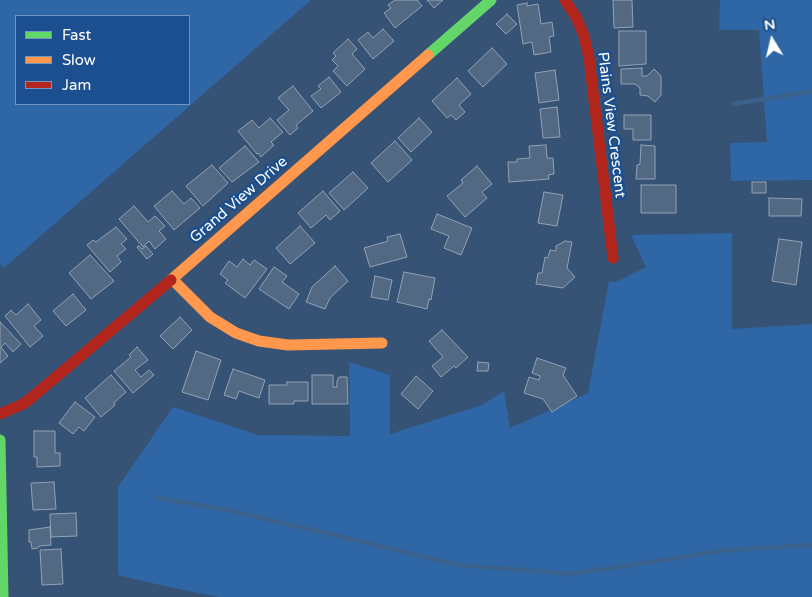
<!DOCTYPE html>
<html>
<head>
<meta charset="utf-8">
<style>
  body { margin:0 }
  #map { position:relative; width:812px; height:597px; overflow:hidden; background:#365274; font-family:"Varela Round",sans-serif }
  canvas { display:block }
  .legend { position:absolute; left:15px; top:15px; width:175px; height:90px; box-sizing:border-box; background:#1b4f8f; border:1px solid #7695bc; margin:0; padding:6px 9px; list-style:none; font-size:15px; color:#fff }
  .legend li { display:flex; align-items:center; gap:10px; height:25px }
  .legend b { width:25px; border:1px solid #7695bc }
  .north { position:absolute; left:747px; top:15px; width:50px; height:50px; -webkit-text-stroke:4px #1b4f8f; paint-order:stroke; rotate:351deg; font-size:14px; font-weight:700; line-height:20px; text-align:center; color:#fff }
  .north::after { content:''; display:block; margin:auto; width:18px; height:22px; background:#fff; clip-path:polygon(50% 0,100% 100%,50% 72%,0 100%) }
</style>
</head>
<body>
<div id="map">
<canvas width="812" height="597"></canvas>
<ul class="legend">
<li><b style="height:6px;background:#63d668"></b>Fast</li>
<li><b style="height:6px;background:#ff974d"></b>Slow</li>
<li><b style="height:6px;background:#b3261e"></b>Jam</li>
</ul>
<div class="north">N</div>
</div>
<script>
const c = document.querySelector('canvas').getContext('2d');
c.lineJoin = 'round';
function fill(path, color) {
  c.fillStyle = color;
  c.fill(path, 'evenodd');
}
function toPath(rows) {
  const path = new Path2D();
  for (const r of rows) {
    path.moveTo(r[0], r[1]);
    for (let i = 2; i < r.length; i += 2) path.lineTo(r[i], r[i + 1]);
  }
  return path;
}
function trace(path, color, width, dash) {
  c.strokeStyle = color;
  c.lineWidth = width;
  c.lineCap = dash ? 'butt' : 'round';
  c.setLineDash(dash || []);
  c.stroke(path);
}
function write(font, color, halo, rows, align = 'center') {
  c.font = font + ' "Varela Round",sans-serif';
  c.lineWidth = 5;
  c.setLineDash([]);
  c.textBaseline = 'middle';
  c.strokeStyle = halo;
  c.fillStyle = color;
  for (const [text, x, y, turn = 0] of rows) {
    c.save();
    c.translate(x, y);
    c.rotate((+turn || 0) * Math.PI / 180);
    c.textAlign = isNaN(turn) ? turn : align;
    if (halo) c.strokeText(text, 0, 0);
    c.fillText(text, 0, 0);
    c.restore();
  }
}
fill(toPath([
  [0,0,311,0,4,268,0,264],
  [16,16,189,16,189,104,16,104],
  [720,0,812,0,812,180,731,181,730,143,767,142,759,30,719,30],
  [732,233,732,329,812,324,812,597,219,597,164,586,118,575,118,487,173,407,258,435,350,436,349,362,390,375,390,434,482,405,504,391,510,428,588,393,609,281,616,282,646,267,631,235]
]), '#2f66a5');
trace(toPath([
  [734,104,812,91],
  [158,498,228,510,459,565,572,574,728,550,812,545]
]), '#3b618d', 4.5);
const building = toPath([
  [395,0,417,0,422,6,395,28,384,13,391,8,388,5,395,0],
  [427,0,443,0,434,8,427,0],
  [613,0,632,0,633,27,614,28,613,0],
  [527,3,527,6,538,4,541,24,552,22,554,36,549,37,551,52,534,55,532,42,523,44,517,5,527,3],
  [507,14,517,24,506,34,496,24,507,14],
  [383,29,394,41,373,59,358,40,368,32,373,38,383,29],
  [619,31,646,31,646,64,619,66,619,31],
  [348,39,357,49,352,54,365,69,347,86,333,71,338,66,332,60,336,56,333,53,348,39],
  [492,48,507,64,483,87,468,71,492,48],
  [642,68,642,76,647,76,654,69,661,76,661,95,655,102,648,96,640,95,640,88,635,84,621,84,621,69,642,68],
  [555,70,559,100,539,103,535,73,555,70],
  [329,77,341,92,321,108,311,96,321,89,318,86,329,77],
  [457,78,471,94,459,105,465,112,456,120,451,115,447,118,432,101,457,78],
  [293,86,313,111,296,125,298,128,290,135,277,120,289,110,278,98,293,86],
  [557,107,560,137,543,138,540,109,557,107],
  [624,115,651,115,651,140,633,140,633,129,624,129,624,115],
  [270,118,283,132,271,142,274,145,261,157,258,153,257,154,238,131,252,120,259,128,270,118],
  [419,118,432,132,411,152,398,138,419,118],
  [395,141,412,160,388,182,371,163,395,141],
  [546,145,547,158,553,158,554,174,548,175,549,179,509,182,508,162,517,162,517,159,530,158,529,146,546,145],
  [641,145,655,146,655,179,636,179,637,165,640,164,641,145],
  [245,146,259,162,232,182,219,168,245,146],
  [212,165,228,183,203,206,186,186,212,165],
  [477,166,492,184,482,192,487,198,465,217,447,196,463,183,461,180,477,166],
  [353,172,368,188,344,210,329,193,353,172],
  [752,182,766,182,766,193,752,193,752,182],
  [641,185,676,185,676,213,641,213,641,185],
  [172,191,184,204,191,198,200,208,174,230,154,206,172,191],
  [323,191,340,211,330,220,326,215,311,228,298,213,323,191],
  [544,192,563,195,557,226,538,223,544,192],
  [769,198,802,199,801,216,769,216,769,198],
  [134,206,148,222,155,216,165,226,159,231,166,239,155,249,149,241,143,247,119,219,134,206],
  [437,214,472,228,461,255,444,248,449,236,431,229,437,214],
  [300,226,315,243,290,264,276,248,300,226],
  [116,227,127,239,121,244,126,249,117,256,121,262,110,272,87,245,93,240,96,242,116,227],
  [400,234,407,257,370,267,364,248,388,241,387,237,400,234],
  [779,239,802,242,796,285,772,281,779,239],
  [565,241,572,242,567,268,575,277,563,288,536,284,538,273,542,273,545,257,548,258,550,250,556,251,556,246,565,241],
  [139,246,142,249,146,246,153,254,147,259,137,247,139,246],
  [90,255,114,281,91,299,69,273,90,255],
  [243,259,250,265,254,260,267,269,245,298,225,283,228,280,220,274,229,261,237,267,243,259],
  [335,266,348,281,330,298,325,309,306,302,312,287,335,266],
  [274,267,287,276,282,282,299,294,289,309,259,289,274,267],
  [404,272,435,278,431,300,429,299,427,309,397,302,404,272],
  [375,276,392,280,388,300,371,297,375,276],
  [73,294,86,310,66,326,53,311,73,294],
  [28,304,41,320,34,326,43,336,30,347,5,316,11,310,16,315,28,304],
  [180,317,192,330,173,349,160,336,180,317],
  [0,322,21,344,13,352,5,343,1,347,8,356,0,363,0,322],
  [442,330,468,357,456,368,454,366,441,377,432,366,443,357,429,341,442,330],
  [137,347,148,360,135,370,141,377,149,370,154,375,133,393,114,371,131,357,129,355,137,347],
  [196,351,221,360,208,400,182,392,196,351],
  [537,358,566,368,563,375,577,396,552,412,543,399,524,393,529,377,539,380,540,376,532,373,537,358],
  [478,362,489,363,488,371,477,371,478,362],
  [233,369,265,380,259,398,239,391,236,399,224,395,233,369],
  [111,375,126,392,114,403,115,405,101,417,85,398,111,375],
  [312,375,333,375,333,387,337,387,337,381,339,377,347,377,348,404,312,404,312,375],
  [416,376,433,391,418,409,401,394,416,376],
  [287,382,308,382,308,401,294,401,294,404,269,404,269,385,287,385,287,382],
  [75,402,95,417,84,431,79,427,73,434,59,423,75,402],
  [34,431,55,431,55,453,60,453,60,466,37,467,37,457,34,457,34,431],
  [54,482,56,509,33,510,31,483,54,482],
  [76,513,77,536,51,537,50,514,76,513],
  [50,527,51,545,39,546,38,548,32,549,31,542,29,542,29,530,50,527],
  [61,549,63,584,42,585,40,550,61,549]
]);
fill(building, '#526984');
trace(building, '#92a2b6', 1);
trace(toPath([
  [428,55,491,0],
  [0,440,3,597]
]), '#63d668', 11);
trace(toPath([
  [172,279,210,317,236,333,259,341,288,345,382,343],
  [171,280,428,55]
]), '#ff974d', 11);
trace(toPath([
  [565,0,576,17,584,36,589,58,613,258],
  [0,414,23,404,31,398,171,280]
]), '#b3261e', 11);
write('15px', '#fff', '#1b4f8f', [
  ["Plains View Crescent",611,125,83],
  ["Grand View Drive",239,200,-41]
]);
</script>
</body>
</html>
